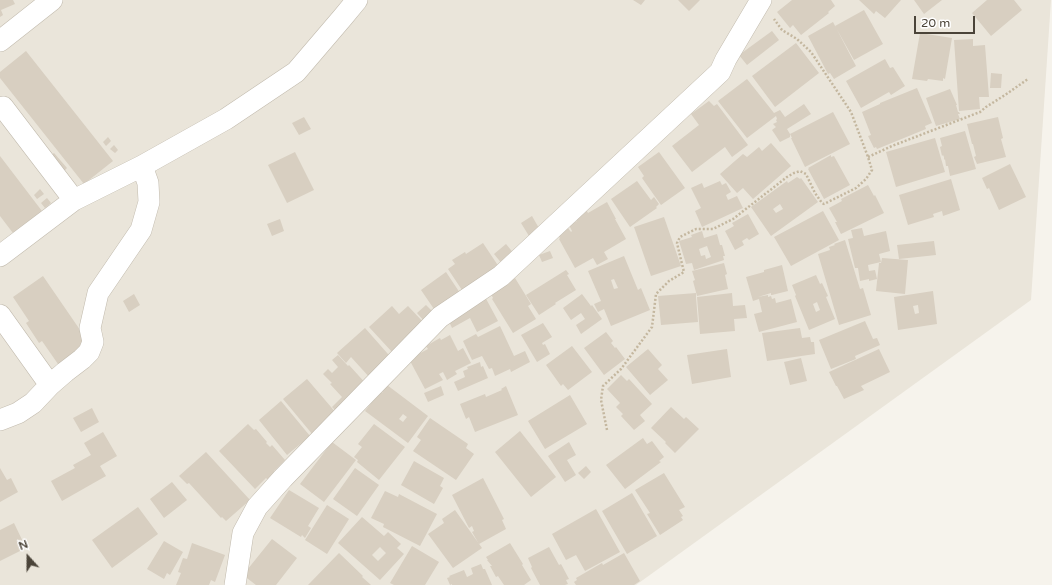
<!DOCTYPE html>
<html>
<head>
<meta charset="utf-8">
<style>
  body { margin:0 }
  #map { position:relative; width:1052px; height:585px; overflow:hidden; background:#f6f3ec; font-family:"Varela Round",sans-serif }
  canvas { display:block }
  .north { position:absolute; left:8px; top:537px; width:40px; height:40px; -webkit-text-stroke:3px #fff; paint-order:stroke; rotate:339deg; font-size:11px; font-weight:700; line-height:16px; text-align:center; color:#4b4439 }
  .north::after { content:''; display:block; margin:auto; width:14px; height:18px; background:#4b4439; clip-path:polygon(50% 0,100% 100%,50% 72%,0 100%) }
  .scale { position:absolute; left:914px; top:16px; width:61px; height:18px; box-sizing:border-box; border:2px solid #4b4439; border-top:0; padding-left:5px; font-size:12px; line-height:14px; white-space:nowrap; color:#4b4439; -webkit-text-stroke:3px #fff; paint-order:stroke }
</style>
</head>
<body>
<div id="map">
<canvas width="1052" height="585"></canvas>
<div class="north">N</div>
<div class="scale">20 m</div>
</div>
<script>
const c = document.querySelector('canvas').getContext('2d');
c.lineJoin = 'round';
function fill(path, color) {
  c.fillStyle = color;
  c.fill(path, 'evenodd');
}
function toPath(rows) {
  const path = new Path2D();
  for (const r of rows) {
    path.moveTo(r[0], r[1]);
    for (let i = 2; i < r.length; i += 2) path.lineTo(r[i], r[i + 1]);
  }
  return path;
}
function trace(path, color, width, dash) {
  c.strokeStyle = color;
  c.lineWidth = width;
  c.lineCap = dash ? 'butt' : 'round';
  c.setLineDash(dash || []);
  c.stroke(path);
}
fill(toPath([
  [0,0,1051,0,1031,300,636,585,0,585]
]), '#eae5da');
fill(toPath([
  [0,0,13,0,15,4,1,10,3,15,0,17],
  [633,0,645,0,641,5],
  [678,0,700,0,689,11],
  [792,0,831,0,835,6,828,12,829,13,801,35,793,25,790,28,777,12],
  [859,0,901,0,885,18,876,11,874,14],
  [914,0,942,0,924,14],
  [987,0,1014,0,1022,10,991,36,972,13],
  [864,10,883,44,854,60,835,26],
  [833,22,856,66,834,79,830,73,828,74,808,36],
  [772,31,779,40,747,65,739,55],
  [920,33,952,38,945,79,943,78,943,81,928,79,927,81,912,79],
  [973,39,973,46,985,45,989,97,979,97,980,109,959,111,954,40],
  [796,43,819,73,775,107,752,76],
  [26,51,113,161,84,184,0,78,0,72],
  [885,59,890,68,893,67,905,86,891,95,889,92,861,108,846,81],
  [991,73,1002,74,1001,88,990,88],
  [747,79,774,113,780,110,785,117,804,104,811,114,787,129,790,134,790,137,780,142,772,130,776,127,773,124,777,122,776,120,777,119,776,116,747,138,718,101],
  [917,88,932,123,925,126,926,129,877,149,876,147,874,148,868,136,871,135,862,112,880,104,880,103],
  [950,89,957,105,956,105,958,112,959,112,960,114,958,114,960,119,936,126,926,98],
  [709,101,714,106,717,104,748,145,732,157,725,147,692,172,672,146,699,125,691,114],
  [833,112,850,144,805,167,791,138,792,138,790,134],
  [304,117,311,129,299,135,292,123],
  [998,117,1003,138,1001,139,1006,157,977,164,974,157,976,156,973,144,972,144,967,124],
  [965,131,976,169,950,176,948,166,946,166,945,159,944,160,944,157,943,155,942,156,940,147,942,146,940,138],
  [108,137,111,141,106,146,103,142],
  [935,138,945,172,896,187,886,152],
  [771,143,791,166,753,199,743,188,737,193,720,174,743,154,747,157,759,147,762,151],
  [114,145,118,150,115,153,110,149],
  [295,152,314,190,287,203,268,165],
  [659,152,685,188,661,205,642,178,644,176,638,167],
  [54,153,67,168,62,173,48,158],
  [831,155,831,157,834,156,850,185,824,199,808,169,809,169,808,168],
  [0,156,45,215,16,237,0,216],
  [1010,164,1026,197,999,210,989,188,987,189,982,178],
  [797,177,800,179,801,178,818,202,771,236,751,207,787,181,788,183],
  [780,204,783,209,776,213,773,209],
  [951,179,960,210,943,216,942,211,933,214,934,217,908,225,899,195],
  [637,181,651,200,654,197,659,204,656,207,657,208,630,227,611,199],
  [720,181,722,185,726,183,731,192,726,195,728,200,737,196,743,208,702,227,695,211,701,208,691,188,702,183,704,188],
  [868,185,874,196,875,195,884,213,841,234,835,222,837,222,829,208,842,201,841,199],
  [40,189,44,194,37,199,34,195],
  [47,198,51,203,45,208,41,203],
  [607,202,616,219,615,219,626,239,604,252,608,259,597,265,593,258,575,268,559,239,560,238,557,234,568,228,571,232,572,231,569,225,577,221,574,216,585,208,588,213],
  [823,211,839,240,791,266,774,237],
  [748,214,759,234,749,240,747,238,742,241,744,245,735,250,725,231,734,226,732,223],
  [532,216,540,230,529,236,521,223],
  [664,217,681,266,651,276,634,227],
  [280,219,284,231,272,236,267,224],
  [862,228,864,236,886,231,890,251,879,254,881,262,868,265,869,271,875,270,877,279,869,281,869,279,860,281,858,268,855,268,848,239,853,238,851,230],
  [702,231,704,238,717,234,720,245,722,245,725,256,723,256,724,260,694,270,692,263,686,264,679,241,692,237,691,235],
  [707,246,711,257,706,259,705,255,701,256,699,249],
  [845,240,860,289,863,288,871,315,839,325,818,254,830,250,829,247,835,245,834,244],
  [934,241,936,255,899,259,897,245],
  [483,243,501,270,462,290,448,269,455,264,452,260,465,252,466,254],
  [506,244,515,255,503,265,494,254],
  [550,251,553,258,542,262,539,255],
  [624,256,638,290,641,288,650,310,611,326,604,309,598,312,594,304,601,301,588,271],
  [614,279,618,288,614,289,611,280],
  [882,258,908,260,905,294,876,291,879,263,881,263],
  [724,263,727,274,725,275,728,289,697,296,693,281,695,280,692,271],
  [782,265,788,291,772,295,771,295,771,293,758,297,768,295,768,297,771,296,772,299,775,298,776,303,791,299,797,322,759,332,754,314,762,312,759,299,753,301,746,277,764,272,764,270],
  [566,270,569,274,567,275,576,290,555,303,556,304,539,315,526,295],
  [446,272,460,293,434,309,421,290],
  [816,275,820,284,822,283,828,296,826,297,835,319,809,330,795,296,796,295,792,285],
  [817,302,820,310,816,312,813,304],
  [43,276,89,343,58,364,42,341,39,343,26,323,29,321,13,297],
  [515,278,531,304,528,306,536,319,513,333,492,299,493,298,490,292],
  [933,291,937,324,898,330,894,297],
  [918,305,919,313,915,314,913,306],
  [696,293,696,297,694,297,696,297,698,322,661,325,658,296],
  [732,293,733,306,745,305,747,318,734,319,735,331,700,334,697,297],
  [134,294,140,305,129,312,123,301],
  [582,294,591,306,592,305,602,319,581,334,576,325,585,319,581,313,571,320,563,308],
  [484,295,498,321,477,332,470,318,452,328,446,315],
  [426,305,434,313,425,322,417,313],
  [392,306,399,314,408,306,425,324,393,353,369,327],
  [865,321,873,339,877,338,880,345,855,356,856,359,831,369,819,340],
  [543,323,552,337,542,343,543,345,545,344,550,354,537,362,521,335],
  [500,326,514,356,525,351,530,362,511,372,510,369,495,376,492,368,489,369,482,356,472,360,463,341,476,334,478,337],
  [365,328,395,362,371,379,351,357,346,363,337,353],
  [800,328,802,338,810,337,811,342,814,342,815,354,767,361,762,333],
  [606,332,613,341,611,343,615,348,616,347,625,359,604,375,584,348],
  [450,335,458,351,463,348,471,363,455,371,457,374,447,380,443,372,439,374,443,380,425,389,409,359,428,349,426,346,440,338,441,340],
  [572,346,592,372,568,390,563,384,561,386,546,365],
  [648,349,662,365,658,369,668,380,650,395,626,367],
  [727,349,731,377,692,384,687,355],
  [879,349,890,372,861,386,864,390,844,399,837,386,836,386,829,372],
  [338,355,348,366,349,365,368,386,341,416,332,407,342,397,330,384,332,383,323,374,328,369,332,373,338,367,332,360],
  [801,358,807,381,790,385,784,362],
  [480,362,481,367,483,366,488,378,458,391,454,382,465,377,463,371,468,369,467,367],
  [621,375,627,381,629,379,652,404,640,415,645,421,634,430,621,416,623,414,616,407,620,403,607,389],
  [307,379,337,414,313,435,283,399],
  [387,385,428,416,408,443,365,411,380,392,382,393],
  [403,414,407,417,403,422,399,419],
  [441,386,444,395,428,402,424,393],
  [506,386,518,415,475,432,469,417,466,419,460,404,485,394,486,397,502,390,501,389],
  [570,395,587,424,545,449,528,421],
  [281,401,310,436,287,455,259,420],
  [671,407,684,419,686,417,699,429,675,453,665,443,666,442,651,428],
  [92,408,99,422,81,432,73,418],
  [430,418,468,444,466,448,474,454,456,480,413,451,421,440,417,437],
  [248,424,254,430,256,429,267,442,266,443,270,447,272,445,285,460,274,471,276,474,269,481,266,478,255,489,219,451],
  [374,424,405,447,379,480,357,462,358,460,354,457,362,447,358,444],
  [520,431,556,477,531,497,495,452],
  [103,432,117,456,100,466,106,476,62,501,51,481,75,468,73,465,91,455,84,443],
  [643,438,647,444,652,441,664,457,659,461,661,462,625,489,606,465],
  [332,442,356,460,324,502,300,484],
  [569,442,576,455,567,460,576,475,565,482,548,456],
  [206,452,250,500,226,521,222,517,221,518,189,483,187,484,179,476],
  [414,461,444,478,440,486,443,488,434,504,401,485],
  [586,466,591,472,584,479,578,473],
  [0,468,7,480,11,478,18,492,0,502],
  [355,468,379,485,357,516,333,499],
  [664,473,685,507,679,510,683,516,681,517,683,520,660,535,647,514,650,513,635,490],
  [483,478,504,519,502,520,506,529,479,544,472,532,474,531,472,526,469,528,452,495],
  [172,482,187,500,164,518,150,499],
  [289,490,319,508,308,526,311,528,305,538,302,535,301,537,270,518],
  [385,491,398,497,399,494,437,514,420,546,383,527,384,524,371,518],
  [632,493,657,536,627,554,602,511],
  [327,505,349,519,327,554,305,540],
  [138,507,158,534,112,568,92,540],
  [596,509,620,552,585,571,576,555,566,560,552,534],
  [455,510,482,548,453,568,428,534,444,523,442,519],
  [362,517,384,536,388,532,401,544,397,548,404,554,380,580,338,543],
  [380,547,386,553,378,561,372,555],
  [14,523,26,548,0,561,0,530],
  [272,539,297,558,276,585,256,585,243,575],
  [164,541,183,552,170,575,167,573,164,579,147,569],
  [192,543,225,555,215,582,211,580,209,585,176,585,181,573,178,572,183,558,187,559],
  [510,543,523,564,522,565,531,580,524,585,504,585,498,576,496,577,490,566,492,566,487,560,488,560,486,557],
  [412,546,439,562,425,585,394,585,390,583],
  [549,547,559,565,561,564,569,579,566,580,568,584,565,585,540,585,531,568,532,567,528,558],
  [339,553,363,576,362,577,371,585,308,585],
  [624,553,640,581,634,585,576,585,574,582,577,580,576,578,602,563,603,565],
  [481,564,483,569,485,569,492,585,452,585,452,584,450,585,447,578,450,577,449,576,464,570,467,577,473,574,471,568]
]), '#d8cfc1');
const minor = toPath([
  [0,41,52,0],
  [3,107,74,200],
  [0,256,74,200,142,166],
  [0,315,50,385],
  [0,420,18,413,33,403,50,385,65,372,82,359,89,352,93,342,90,328,98,293,141,230,149,202,148,183,142,166,226,119,296,72,343,17,357,0],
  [235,585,243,533,257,507,283,478,440,317,501,276,720,72,726,59,761,0]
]);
trace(minor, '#c2bbae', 22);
trace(toPath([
  [868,157,892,146,980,112,986,107,1005,95,1028,79],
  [607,430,601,400,603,386,621,369,652,327,656,294,669,281,684,272,681,260,677,243,680,237,696,229,713,229,733,219,787,177,794,173,800,171,806,174,815,193,822,203,824,204,856,188,866,179,872,170,868,157,851,112,811,52,797,39,782,30,774,19]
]), '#c4b79f', 2.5, [2, 2]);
trace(minor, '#fff', 21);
</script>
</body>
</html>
